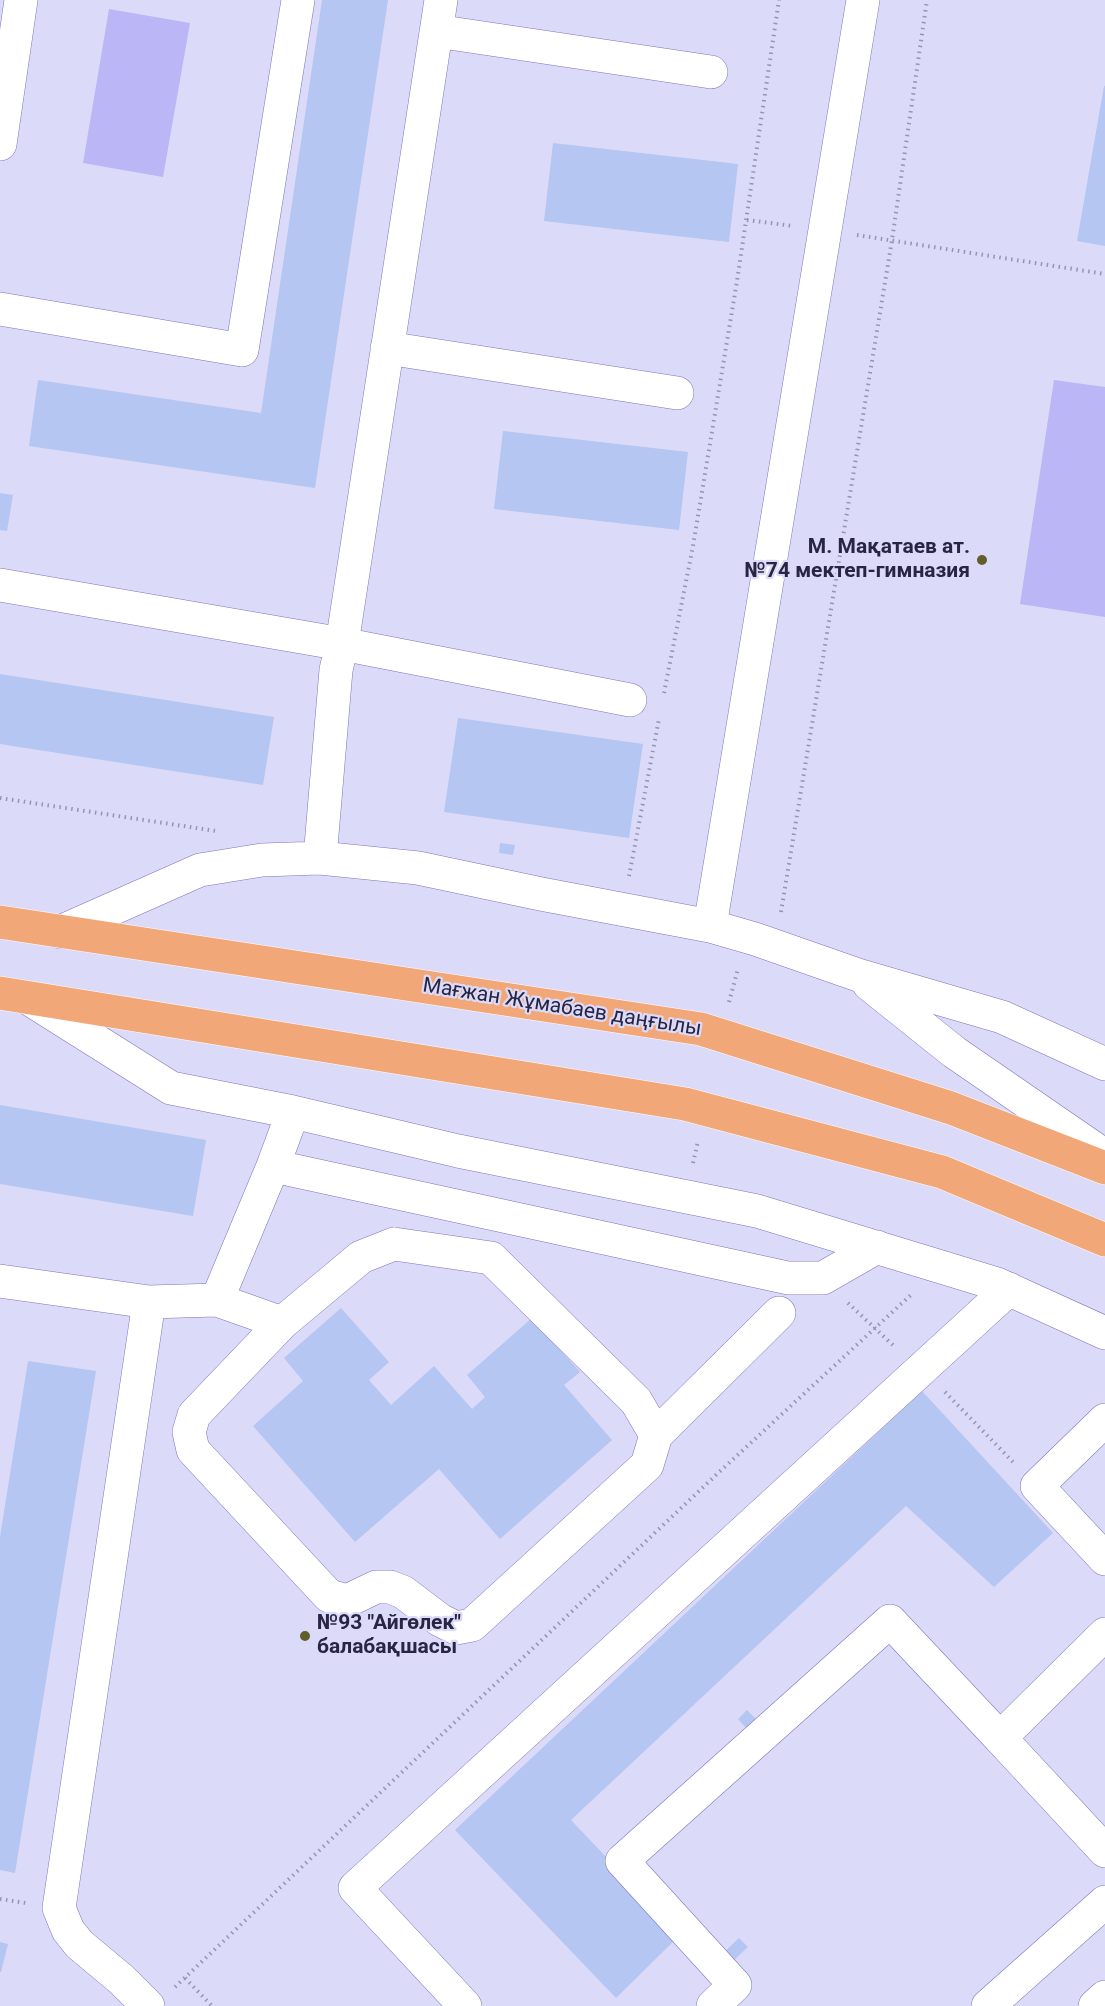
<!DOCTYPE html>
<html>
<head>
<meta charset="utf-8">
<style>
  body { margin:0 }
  canvas { display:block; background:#dbdaf9 }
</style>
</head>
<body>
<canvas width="1105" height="2006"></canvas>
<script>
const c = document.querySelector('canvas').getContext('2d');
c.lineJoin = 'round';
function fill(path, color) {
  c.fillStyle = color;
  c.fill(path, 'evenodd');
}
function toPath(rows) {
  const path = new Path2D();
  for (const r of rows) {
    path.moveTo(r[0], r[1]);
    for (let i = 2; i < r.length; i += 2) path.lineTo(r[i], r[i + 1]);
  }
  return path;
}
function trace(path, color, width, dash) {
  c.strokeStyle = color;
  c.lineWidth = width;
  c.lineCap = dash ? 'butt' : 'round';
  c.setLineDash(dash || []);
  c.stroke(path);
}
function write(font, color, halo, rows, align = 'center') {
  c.font = font + ' Roboto,sans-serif';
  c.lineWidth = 4.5;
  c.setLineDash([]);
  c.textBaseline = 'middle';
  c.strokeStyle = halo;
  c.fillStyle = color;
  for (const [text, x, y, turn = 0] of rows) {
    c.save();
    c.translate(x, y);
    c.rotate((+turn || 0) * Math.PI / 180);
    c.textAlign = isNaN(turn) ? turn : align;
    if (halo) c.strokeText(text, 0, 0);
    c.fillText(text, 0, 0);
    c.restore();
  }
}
fill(toPath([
  [109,9,190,23,163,177,83,163],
  [1054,380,1105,387,1105,617,1020,604]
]), '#bbb6f5');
fill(toPath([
  [322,0,388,0,315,488,29,446,38,380,261,413],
  [1104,86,1105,86,1105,246,1077,241],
  [553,143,738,164,729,242,544,221],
  [503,431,688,452,679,530,494,509],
  [0,493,13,495,7,531,0,530],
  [0,674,274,717,263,785,0,744],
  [458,718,643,744,629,838,444,812],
  [500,843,515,845,513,855,499,853],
  [0,1105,206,1140,193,1216,0,1184],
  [341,1308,389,1362,369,1380,391,1405,434,1366,472,1409,485,1397,467,1375,532,1318,580,1372,564,1385,612,1440,500,1539,439,1469,355,1542,253,1426,303,1381,284,1358],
  [28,1361,96,1371,15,1873,0,1870,0,1537],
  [922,1391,1053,1533,994,1587,906,1506,571,1820,680,1935,616,1998,455,1830],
  [747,1710,756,1719,746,1728,738,1719],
  [739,1938,748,1947,730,1964,721,1955],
  [0,1942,8,1944,1,1972,0,1972]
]), '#b4c6f1');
const minor = toPath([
  [436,31,711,72],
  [0,144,21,0],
  [0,309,242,350,298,0],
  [387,348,677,393],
  [0,585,342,644,630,700],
  [320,858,336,670,342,644,441,0],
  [710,926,863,0],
  [60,932,200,870,262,860,320,858,418,868,541,894,710,926,755,939,858,975,1002,1017,1105,1064],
  [869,984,954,1052,1105,1156],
  [28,998,171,1088,293,1112,458,1151,757,1211,997,1284,1105,1333],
  [273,1166,788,1278,823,1278,877,1247],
  [394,1244,491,1258,636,1401,656,1435,647,1465,472,1625,456,1628,440,1620,403,1592,390,1587,376,1587,347,1601,329,1596,193,1450,189,1432,194,1415,282,1323,361,1257,394,1244],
  [0,1281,149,1302],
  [217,1300,282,1323],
  [1105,1420,1037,1486,1105,1559],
  [656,1435,779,1313],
  [1000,1738,1105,1851],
  [148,2006,122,1980,79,1944,68,1930,59,1908,149,1302,217,1300,273,1166,293,1112],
  [465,2006,355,1888,1009,1289],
  [713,2006,735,1985,622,1861,890,1621,1000,1738,1105,1634],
  [988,2006,1105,1902],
  [1095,2006,1105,1997]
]);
const major = toPath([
  [0,922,701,1029,951,1108,1105,1168],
  [0,993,685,1104,942,1172,1105,1240]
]);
trace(minor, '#7c75bc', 34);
trace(major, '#fff', 34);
trace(toPath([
  [747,220,793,226],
  [857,235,1105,274],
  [664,693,693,546,737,281,779,0],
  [0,798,216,831],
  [629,876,659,719],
  [781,912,892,240,927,0],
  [729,1002,738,969],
  [693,1163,698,1141],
  [848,1303,895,1347],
  [945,1392,1013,1462],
  [0,1899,26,1903],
  [185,1978,212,2006],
  [175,1987,716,1475,913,1293]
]), '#9694b3', 4, [1.5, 4.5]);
trace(minor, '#fff', 33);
trace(major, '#f1a778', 33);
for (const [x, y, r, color] of [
  [982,560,6,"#605f2c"],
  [305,1636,6,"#605f2c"]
]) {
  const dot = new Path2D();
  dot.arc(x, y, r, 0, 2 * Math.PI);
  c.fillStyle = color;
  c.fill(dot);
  trace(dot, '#dbdaf9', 2);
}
write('bold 21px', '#282543', '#dbdaf9', [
  ["М. Мақатаев ат.",970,548],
  ["№74 мектеп-гимназия",970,572],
  ["№93 \"Айгөлек\"",317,1624,"left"],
  ["балабақшасы",317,1648,"left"]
], 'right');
write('21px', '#282543', '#dbdaf9', [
  ["Мағжан Жұмабаев даңғылы",562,1008,9]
]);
</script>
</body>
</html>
